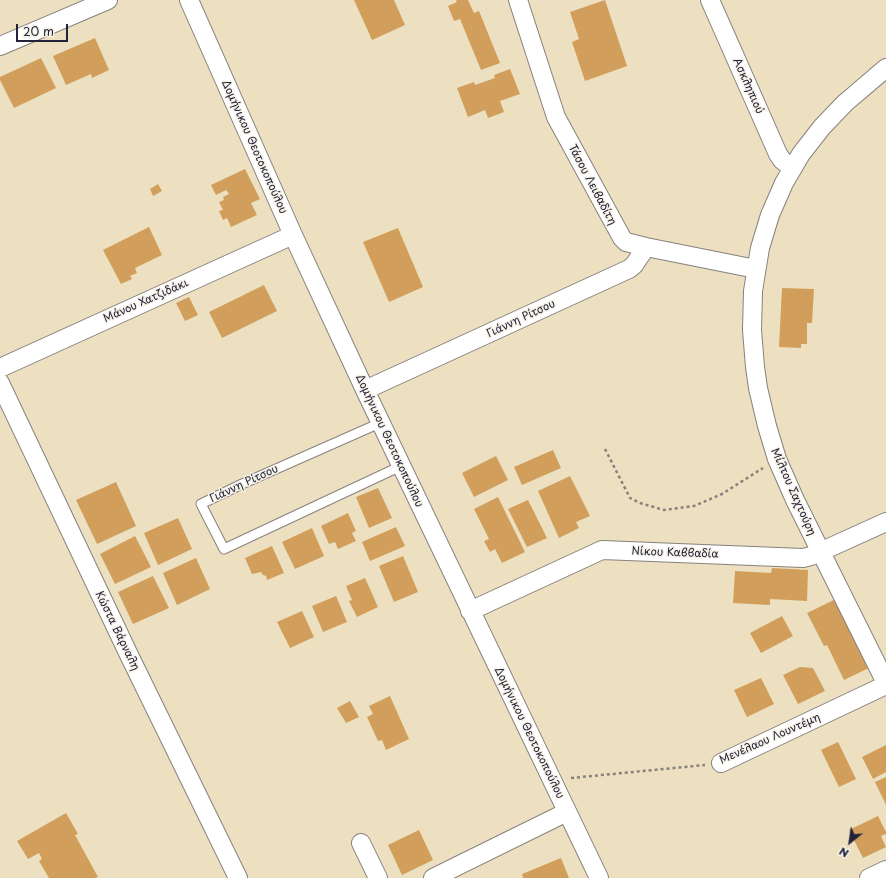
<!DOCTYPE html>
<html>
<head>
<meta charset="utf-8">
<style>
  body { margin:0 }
  #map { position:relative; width:886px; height:878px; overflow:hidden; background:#ece0c0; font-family:"Playpen Sans",sans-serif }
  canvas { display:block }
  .north { position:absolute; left:830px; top:822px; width:40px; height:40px; -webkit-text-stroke:3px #f7f3e8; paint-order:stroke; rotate:210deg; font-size:11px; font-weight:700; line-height:16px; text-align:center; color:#22223b }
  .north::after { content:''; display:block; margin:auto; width:14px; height:18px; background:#22223b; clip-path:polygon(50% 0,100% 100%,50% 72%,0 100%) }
  .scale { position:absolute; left:16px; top:24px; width:52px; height:18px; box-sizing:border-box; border:2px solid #22223b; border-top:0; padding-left:5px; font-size:12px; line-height:14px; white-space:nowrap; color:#22223b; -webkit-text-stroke:3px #f7f3e8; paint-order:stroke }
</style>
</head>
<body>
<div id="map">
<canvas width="886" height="878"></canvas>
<div class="north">N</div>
<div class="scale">20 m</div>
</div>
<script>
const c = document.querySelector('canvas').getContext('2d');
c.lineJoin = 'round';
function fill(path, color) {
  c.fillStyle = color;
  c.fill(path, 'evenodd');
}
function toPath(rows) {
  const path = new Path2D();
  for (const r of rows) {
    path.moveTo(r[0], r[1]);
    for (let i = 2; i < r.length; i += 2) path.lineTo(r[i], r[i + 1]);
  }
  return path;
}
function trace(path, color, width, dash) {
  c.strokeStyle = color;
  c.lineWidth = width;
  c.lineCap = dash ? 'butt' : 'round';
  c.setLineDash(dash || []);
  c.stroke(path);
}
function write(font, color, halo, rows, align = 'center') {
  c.font = font + ' "Playpen Sans",sans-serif';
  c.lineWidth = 3;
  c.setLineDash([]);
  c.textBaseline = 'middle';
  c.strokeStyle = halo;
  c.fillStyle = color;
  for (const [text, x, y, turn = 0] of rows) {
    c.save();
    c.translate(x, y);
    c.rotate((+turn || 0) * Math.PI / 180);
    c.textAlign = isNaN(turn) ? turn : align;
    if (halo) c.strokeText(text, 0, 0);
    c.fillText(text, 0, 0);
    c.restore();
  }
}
fill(toPath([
  [354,0,394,0,405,25,372,40],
  [456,0,468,0,474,13,479,11,500,63,481,70,460,19,454,21,448,6,457,2],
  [605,0,627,66,585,81,572,42,579,39,570,12],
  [95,38,109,70,92,78,91,74,66,85,53,56],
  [41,58,56,88,14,108,0,80,0,77],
  [510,69,520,94,500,101,504,112,488,118,485,110,468,117,457,88,474,82,475,85,495,78,494,75],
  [245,169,260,199,251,203,257,215,231,227,227,218,223,220,219,211,223,210,219,202,224,200,223,197,229,194,226,190,216,195,211,185],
  [158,184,162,191,153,196,150,189],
  [149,227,162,255,135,268,137,273,130,276,132,279,121,284,103,250],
  [398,228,423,287,389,302,363,242],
  [264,285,277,311,222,338,209,312],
  [782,288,814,289,812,323,807,323,807,344,801,344,801,348,779,347],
  [189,297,198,315,185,321,176,303],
  [553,450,561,468,522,485,514,467],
  [496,456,508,480,474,497,462,473],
  [570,476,590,516,576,522,579,528,559,538,538,491],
  [116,482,136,526,97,544,76,500],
  [378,488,392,518,369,528,356,497],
  [498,497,525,552,502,563,495,549,490,552,484,541,489,539,474,509],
  [528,500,547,538,527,547,508,509],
  [348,513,356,531,352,533,356,541,338,549,335,542,329,544,321,526],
  [178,518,192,549,158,565,144,533],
  [396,527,405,546,370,561,362,542],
  [312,528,324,556,295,569,282,542],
  [135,536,151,567,115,584,100,554],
  [272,546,284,573,267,580,266,576,263,575,261,572,252,574,245,558],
  [403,556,418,592,394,602,379,566],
  [196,558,210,589,177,605,163,573],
  [772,568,808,570,807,601,770,599,770,605,733,603,735,571,771,573],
  [153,576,169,608,133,624,118,592],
  [365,578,378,607,357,617,349,601,352,600,346,586],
  [336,596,347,622,323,632,312,606],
  [838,598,875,665,844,680,827,645,824,646,807,613],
  [302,611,314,637,290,648,277,622],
  [782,616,793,636,761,653,750,633],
  [800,667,813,668,825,691,798,704,783,675],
  [761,678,774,704,747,717,734,690],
  [390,696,409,739,386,750,382,740,378,741,367,717,373,714,369,706],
  [350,701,359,717,346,723,337,708],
  [838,742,856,779,839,787,821,750],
  [886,745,886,772,873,779,862,757],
  [886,777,886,805,875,782],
  [66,813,78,834,75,835,98,877,95,878,49,878,39,861,42,859,39,853,28,859,17,841],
  [878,816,886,832,886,834,881,836,886,847,863,858,849,830],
  [419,830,433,860,402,875,388,845],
  [561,858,569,878,523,878,522,874]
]), '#d19f5b');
const lane = toPath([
  [380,423,242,484,201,504,224,549,401,466]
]);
const street = toPath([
  [189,0,293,235,365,390,599,878],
  [518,0,556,117,622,238,626,242,646,247,756,269],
  [710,0,778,154,782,160,792,168],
  [0,46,108,0],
  [886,68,845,103,822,127,801,154,784,183,770,215,760,248,753,291,752,330,755,367,758,388,767,426,777,459,795,500,886,683],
  [0,368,293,235],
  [0,383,129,655,238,878],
  [365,390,629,269,634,265,646,247],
  [470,611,602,550,803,558,811,556,886,522],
  [721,763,886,685],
  [361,843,378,878],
  [433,878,567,812],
  [869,878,886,870]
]);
trace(lane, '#87817e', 11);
trace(street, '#87817e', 20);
trace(toPath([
  [605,449,630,498,640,503,664,510,694,506,722,494,763,468],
  [571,778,705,765]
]), '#87817e', 2.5, [3, 3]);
trace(lane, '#fff', 9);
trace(street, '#fff', 18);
write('11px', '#22223b', '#f7f3e8', [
  ["Ασκληπιού",748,86,66],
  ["Δομήνικου Θεοτοκοπούλου",254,147,66],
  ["Τάσου Λειβαδίτη",592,185,62],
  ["Μάνου Χατζιδάκι",146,301,-24],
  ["Γιάννη Ρίτσου",521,319,-25],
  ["Δομήνικου Θεοτοκοπούλου",389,441,65],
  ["Γιάννη Ρίτσου",244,484,-25],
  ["Μίλτου Σαχτούρη",793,492,66],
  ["Νίκου Καββαδία",675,553,2],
  ["Κώστα Βάρναλη",117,631,64],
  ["Δομήνικου Θεοτοκοπούλου",529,733,64],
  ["Μενέλαου Λουντέμη",770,739,-24]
]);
</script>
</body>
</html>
